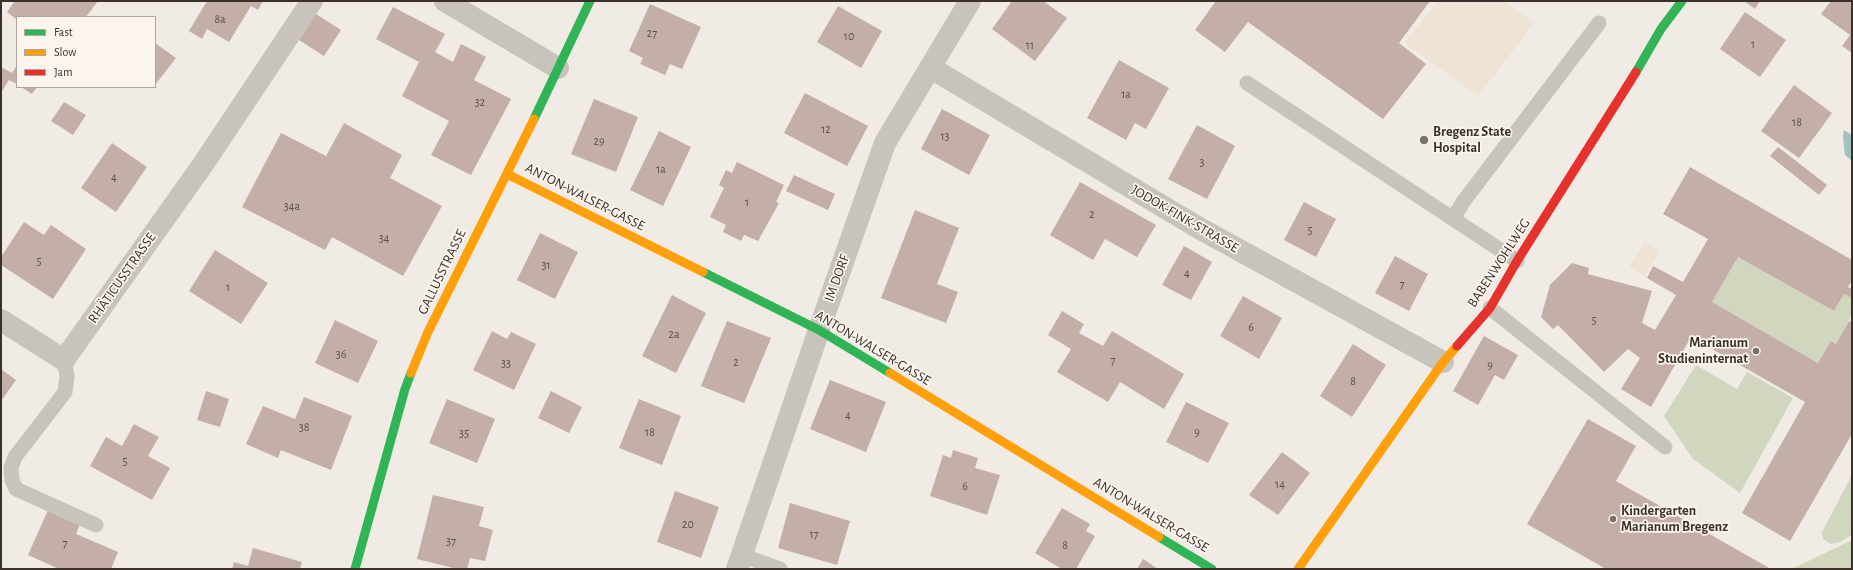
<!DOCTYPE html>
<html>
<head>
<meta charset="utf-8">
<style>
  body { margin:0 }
  #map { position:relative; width:1853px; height:570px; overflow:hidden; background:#f0ebe5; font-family:"Alegreya Sans",sans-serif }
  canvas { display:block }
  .frame { position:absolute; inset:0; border:2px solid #3b302b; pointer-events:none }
  .legend { position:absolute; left:16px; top:16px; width:140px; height:72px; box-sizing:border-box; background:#fbf5ee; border:1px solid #aea6a0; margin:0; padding:5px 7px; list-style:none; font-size:12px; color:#3b302b }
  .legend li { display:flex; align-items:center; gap:8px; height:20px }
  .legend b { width:20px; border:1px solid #aea6a0 }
</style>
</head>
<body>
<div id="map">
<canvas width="1853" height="570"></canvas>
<div class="frame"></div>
<ul class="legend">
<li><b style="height:5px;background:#30b455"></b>Fast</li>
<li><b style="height:5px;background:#ff9f0a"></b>Slow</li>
<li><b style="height:5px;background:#e5322d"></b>Jam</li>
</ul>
</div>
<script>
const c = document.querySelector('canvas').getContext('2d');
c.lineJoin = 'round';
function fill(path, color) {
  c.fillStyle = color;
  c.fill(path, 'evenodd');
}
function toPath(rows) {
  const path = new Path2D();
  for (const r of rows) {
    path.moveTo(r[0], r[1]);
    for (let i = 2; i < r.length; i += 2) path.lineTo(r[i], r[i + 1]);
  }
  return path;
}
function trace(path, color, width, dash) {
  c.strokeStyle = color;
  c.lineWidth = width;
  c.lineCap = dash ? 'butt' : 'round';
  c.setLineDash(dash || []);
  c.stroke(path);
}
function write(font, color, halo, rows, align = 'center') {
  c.font = font + ' "Alegreya Sans",sans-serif';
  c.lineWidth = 3.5;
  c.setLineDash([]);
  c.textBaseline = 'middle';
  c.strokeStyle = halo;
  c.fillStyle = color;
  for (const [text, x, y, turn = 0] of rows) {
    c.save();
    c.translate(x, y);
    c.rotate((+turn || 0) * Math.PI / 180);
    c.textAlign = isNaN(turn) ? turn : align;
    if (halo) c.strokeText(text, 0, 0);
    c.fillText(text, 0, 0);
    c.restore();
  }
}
fill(toPath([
  [1738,257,1834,311,1844,294,1852,298,1852,315,1836,344,1831,341,1818,363,1712,302],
  [1696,365,1737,389,1747,372,1793,398,1740,493,1693,459,1664,416],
  [1852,475,1852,535,1840,542,1831,544,1823,539,1822,532],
  [1852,540,1852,569,1792,569]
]), '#d1d6bf');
fill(toPath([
  [1437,1,1503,1,1535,22,1478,96,1405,43],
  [1645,242,1660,251,1645,276,1629,267]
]), '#eee3d5');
fill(toPath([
  [1844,130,1852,135,1852,161,1845,155,1843,137]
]), '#a1c2c1');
fill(toPath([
  [15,1,98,1,86,17,17,17,17,20,7,12],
  [207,1,263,1,258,10,251,6,229,42,207,29,202,39,189,31],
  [1012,1,1043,1,1067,18,1035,61,992,29],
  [1216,1,1430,1,1399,43,1426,64,1383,119,1248,22,1225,52,1195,30],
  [1744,1,1760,1,1755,9],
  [1831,1,1852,1,1852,53,1842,46,1850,35,1821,14],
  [650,4,701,27,682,69,670,64,665,75,640,64,643,58,629,51],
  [838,6,882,31,861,68,817,42],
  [393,7,445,34,435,52,453,62,461,44,486,57,474,80,511,99,471,175,431,155,449,121,402,96,419,62,376,39],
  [1745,12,1786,40,1760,77,1720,49],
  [316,14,341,30,324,56,299,40],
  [155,43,176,58,155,85],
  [1119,60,1169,88,1146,129,1135,123,1126,140,1087,118],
  [17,65,17,84,9,80,1,93,1,67,12,73],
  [1794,85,1832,113,1799,158,1761,131],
  [21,87,37,87,32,94],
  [805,93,868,126,847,166,784,133],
  [594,99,638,117,616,172,571,154],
  [64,102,86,115,73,135,51,121],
  [942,109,990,135,969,175,921,149],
  [344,123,402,155,390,178,442,206,403,276,332,237,325,250,242,207,281,133,326,156],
  [1197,125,1235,146,1207,199,1168,179],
  [659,131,691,147,663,206,630,190],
  [112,143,147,167,116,212,81,188],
  [1778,147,1827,185,1819,195,1770,156],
  [737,162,784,185,776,202,779,203,758,241,744,235,741,241,723,232,726,225,710,217,724,188,719,185,726,170,732,173],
  [1690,167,1852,260,1852,280,1848,287,1852,289,1852,298,1844,294,1834,311,1738,257,1712,302,1818,363,1831,341,1836,344,1849,321,1852,322,1852,434,1790,541,1742,513,1805,402,1691,337,1651,407,1621,389,1640,358,1628,349,1604,372,1558,325,1553,329,1541,317,1550,285,1572,263,1589,268,1588,274,1652,291,1642,323,1655,330,1676,295,1647,278,1653,266,1683,282,1708,239,1663,214],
  [794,175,835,194,828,210,786,191],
  [1080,182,1156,225,1137,257,1105,239,1093,260,1050,235],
  [1304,202,1336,219,1316,257,1284,240],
  [915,210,959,228,937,284,958,292,946,323,881,298],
  [24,222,44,235,51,225,86,249,53,299,1,265,1,257],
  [540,233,578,252,555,299,517,280],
  [1184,246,1212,262,1191,300,1162,285],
  [215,250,268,283,241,324,189,291],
  [1395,256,1428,274,1409,311,1375,293],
  [672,295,706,313,676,373,642,356],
  [1243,296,1282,318,1259,359,1220,336],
  [1062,311,1084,324,1079,333,1103,346,1112,331,1184,374,1164,409,1120,382,1108,402,1057,372,1071,349,1048,335],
  [335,320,378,341,358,383,315,363],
  [727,321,771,338,744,403,701,386],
  [492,331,507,339,511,332,536,344,514,390,473,370],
  [1484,336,1518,355,1504,380,1495,375,1478,405,1453,391],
  [1353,344,1386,365,1352,417,1320,396],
  [1,369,16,380,1,401],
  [830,380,886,402,866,452,810,429],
  [206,391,229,399,220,427,197,420],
  [551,391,582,407,569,433,538,418],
  [304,397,352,416,331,470,281,450,278,458,246,444,263,406,295,419],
  [447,399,495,419,477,463,429,443],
  [639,399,681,416,662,465,619,448],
  [1186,402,1229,423,1208,463,1166,442],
  [1588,419,1636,446,1616,481,1771,569,1606,569,1527,524],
  [134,424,159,437,148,456,170,468,152,500,90,466,106,437,122,446],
  [953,450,978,458,975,468,1000,475,987,515,930,496,943,455,951,458],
  [1282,452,1310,473,1278,515,1249,495],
  [675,491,719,507,701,558,657,542],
  [433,495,484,507,479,526,493,530,485,561,470,558,467,569,457,569,417,559],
  [790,503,850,521,837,565,778,548],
  [1062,508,1090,524,1086,531,1095,536,1076,569,1062,569,1035,553],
  [48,510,80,524,76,534,118,552,111,569,59,569,28,555],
  [253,548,302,562,300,569,232,569,234,562,248,566],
  [1143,559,1158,569,1137,569]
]), '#c3afa7');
trace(toPath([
  [1247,83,1517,261],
  [1453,219,1463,202,1599,23],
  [1490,308,1665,447],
  [64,360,67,376,65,392,15,457,11,468,12,480,16,489,96,525],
  [741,555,780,569]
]), '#c9c3be', 15);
trace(toPath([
  [445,1,558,68],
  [931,68,1199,228,1443,362],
  [1,320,64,360,204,163,312,1],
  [737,569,819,330,885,143,970,1]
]), '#c9c3be', 22);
trace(toPath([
  [1636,72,1661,29,1682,1],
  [534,119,590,1],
  [703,272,819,330,890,373],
  [1159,537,1212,569],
  [355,569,405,389,411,373]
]), '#30b455', 9);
trace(toPath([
  [507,174,703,272],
  [411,373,428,332,534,119],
  [890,373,1159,537],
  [1298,569,1443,362,1457,346]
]), '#ff9f0a', 9);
trace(toPath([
  [1457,346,1490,308,1517,261,1636,72]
]), '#e5322d', 9);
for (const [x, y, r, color] of [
  [1424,140,5,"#7a716c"],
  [1756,351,4,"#7a716c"],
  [1613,519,4,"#7a716c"]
]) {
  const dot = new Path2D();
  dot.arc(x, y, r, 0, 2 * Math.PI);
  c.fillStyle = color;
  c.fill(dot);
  trace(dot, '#fbf5ee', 1.5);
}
write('12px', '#5d504a', null, [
  ["8a",220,19],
  ["27",652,33],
  ["10",849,36],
  ["1",1753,44],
  ["11",1030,45],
  ["1a",1126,94],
  ["32",480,102],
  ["18",1797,122],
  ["12",826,129],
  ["13",945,136],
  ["29",599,141],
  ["3",1202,162],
  ["1a",661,169],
  ["4",114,177],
  ["1",747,202],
  ["34a",292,206],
  ["2",1092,214],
  ["5",1310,230],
  ["34",384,238],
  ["5",39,261],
  ["31",546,265],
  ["4",1187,273],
  ["7",1402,284],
  ["1",228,287],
  ["5",1594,320],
  ["6",1251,327],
  ["2a",674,334],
  ["36",341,354],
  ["7",1113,360],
  ["2",736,362],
  ["33",506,363],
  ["9",1490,365],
  ["8",1353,381],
  ["4",848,415],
  ["38",304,427],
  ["18",650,432],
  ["9",1197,432],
  ["35",464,433],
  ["5",125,461],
  ["14",1280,484],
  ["6",965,486],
  ["20",688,524],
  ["17",814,534],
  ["37",451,541],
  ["7",65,543],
  ["8",1065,545]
]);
write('bold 14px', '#3b302b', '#fbf5ee', [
  ["Bregenz State",1433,132],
  ["Hospital",1433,148],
  ["Marianum",1748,343,"right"],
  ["Studieninternat",1748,359,"right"],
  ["Kindergarten",1621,511],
  ["Marianum Bregenz",1621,527]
], 'left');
write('14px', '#3b302b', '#fbf5ee', [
  ["ANTON-WALSER-GASSE",585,197,27],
  ["JODOK-FINK-STRASSE",1185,219,30],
  ["BABENWOHLWEG",1499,263,-57],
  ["GALLUSSTRASSE",442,272,-64],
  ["RHÄTICUSSTRASSE",122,278,-55],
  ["IM DORF",837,278,-70],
  ["ANTON-WALSER-GASSE",873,348,31],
  ["ANTON-WALSER-GASSE",1151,515,31]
]);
</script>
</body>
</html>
